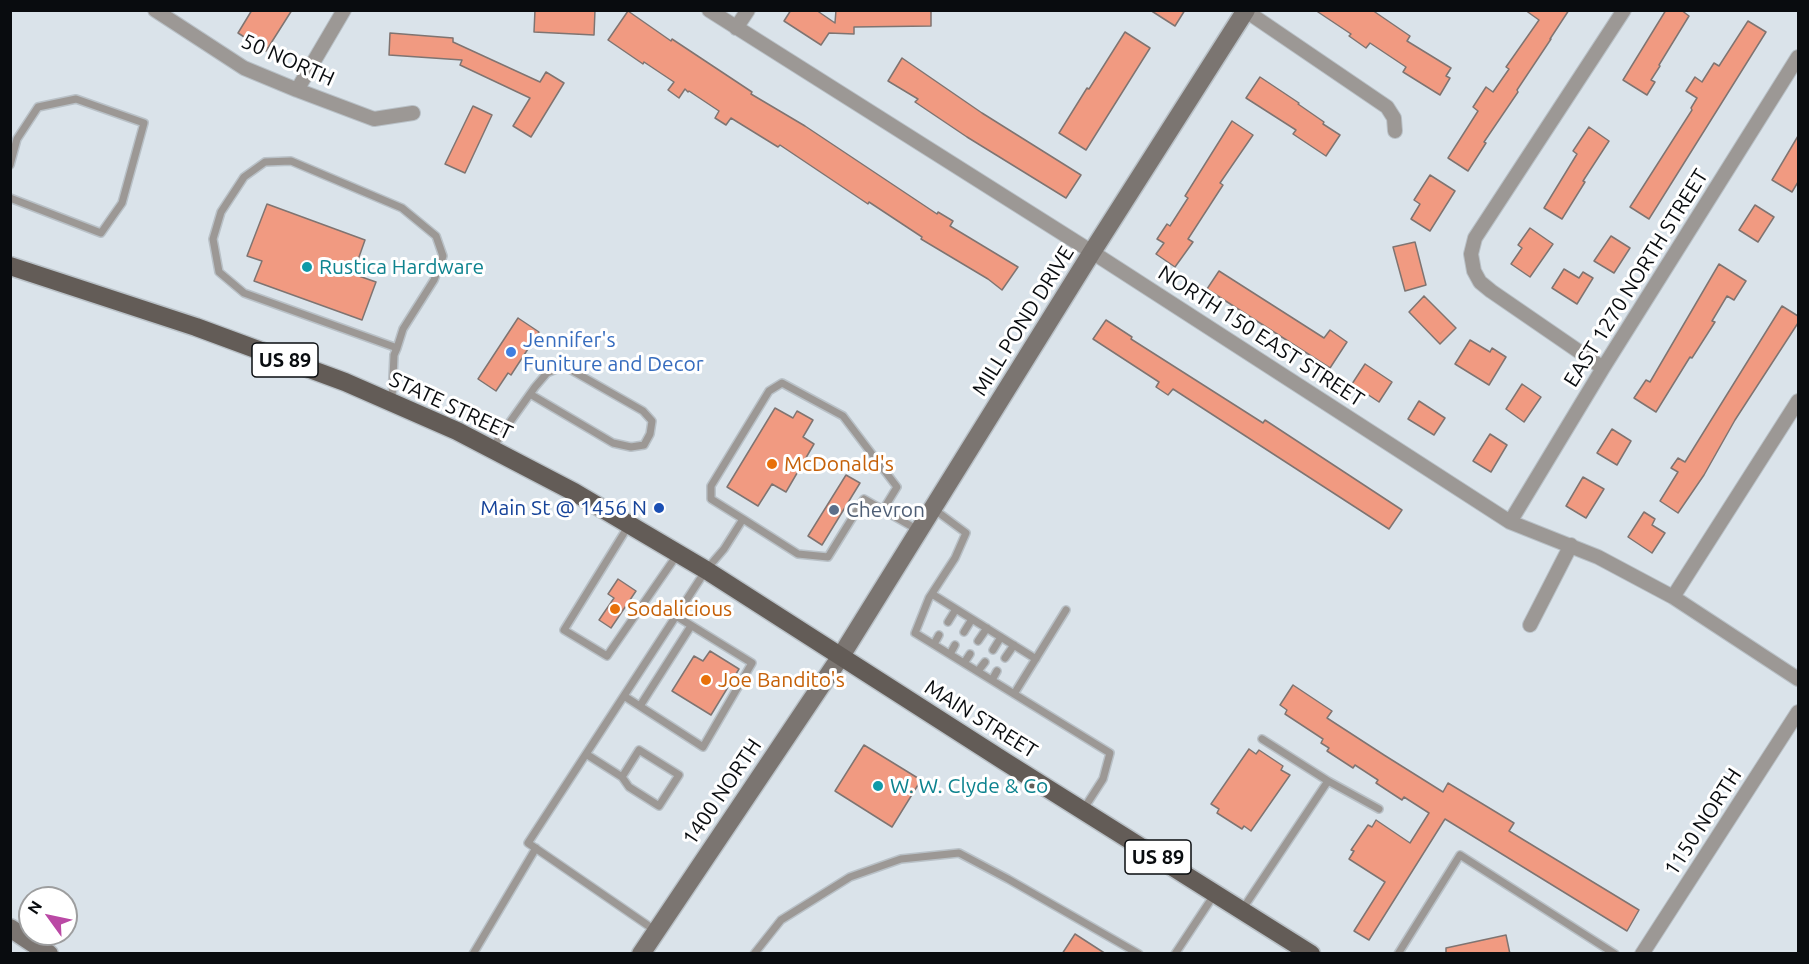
<!DOCTYPE html>
<html>
<head>
<meta charset="utf-8">
<style>
  body { margin:0 }
  #map { position:relative; width:1809px; height:964px; overflow:hidden; background:#dae3ea; font-family:Ubuntu,sans-serif }
  canvas { display:block }
  .frame { position:absolute; inset:0; border:12px solid #090c0f; pointer-events:none }
  .north { position:absolute; left:18px; top:886px; width:60px; height:60px; box-sizing:border-box; background:#fff; border:2px solid #9d9e9f; border-radius:50%; rotate:303deg; font-size:16px; font-weight:700; line-height:24px; text-align:center; color:#090c0f }
  .north::after { content:''; display:block; margin:auto; width:21px; height:27px; background:#ba49a5; clip-path:polygon(50% 0,100% 100%,50% 72%,0 100%) }
</style>
</head>
<body>
<div id="map">
<canvas width="1809" height="964"></canvas>
<div class="frame"></div>
<div class="north">N</div>
</div>
<script>
const c = document.querySelector('canvas').getContext('2d');
c.lineJoin = 'round';
function fill(path, color) {
  c.fillStyle = color;
  c.fill(path, 'evenodd');
}
function toPath(rows) {
  const path = new Path2D();
  for (const r of rows) {
    path.moveTo(r[0], r[1]);
    for (let i = 2; i < r.length; i += 2) path.lineTo(r[i], r[i + 1]);
  }
  return path;
}
function trace(path, color, width, dash) {
  c.strokeStyle = color;
  c.lineWidth = width;
  c.lineCap = dash ? 'butt' : 'round';
  c.setLineDash(dash || []);
  c.stroke(path);
}
function write(font, color, halo, rows, align = 'center') {
  c.font = font + ' Ubuntu,sans-serif';
  c.lineWidth = 6;
  c.setLineDash([]);
  c.textBaseline = 'middle';
  c.strokeStyle = halo;
  c.fillStyle = color;
  for (const [text, x, y, turn = 0] of rows) {
    c.save();
    c.translate(x, y);
    c.rotate((+turn || 0) * Math.PI / 180);
    c.textAlign = isNaN(turn) ? turn : align;
    if (halo) c.strokeText(text, 0, 0);
    c.fillText(text, 0, 0);
    c.restore();
  }
}
const building = toPath([
  [252,10,292,10,266,51,238,33,252,10],
  [535,10,595,10,594,35,534,32,535,10],
  [791,10,816,10,835,23,836,10,931,10,931,26,854,27,854,34,829,33,821,45,784,21,791,10],
  [1150,10,1185,10,1175,26,1150,10],
  [1315,10,1372,10,1410,36,1407,41,1451,68,1446,76,1450,78,1440,95,1403,72,1406,67,1370,43,1366,48,1349,36,1351,34,1315,10],
  [1525,10,1569,10,1550,39,1551,39,1517,90,1518,92,1484,142,1486,143,1468,171,1448,158,1478,111,1473,107,1486,87,1493,92,1509,69,1506,67,1539,20,1525,10],
  [1666,10,1681,10,1689,16,1659,65,1660,66,1651,80,1655,82,1647,95,1623,80,1666,10],
  [628,11,671,41,672,39,752,92,751,94,805,126,937,214,938,212,953,221,950,226,1018,267,1002,290,988,279,921,239,922,237,869,202,868,204,780,145,778,147,731,118,726,125,715,118,719,111,689,91,688,92,685,89,679,98,668,90,674,82,644,62,643,64,608,40,628,11],
  [1748,21,1766,32,1649,219,1630,207,1692,110,1691,108,1697,98,1686,91,1695,77,1702,82,1714,63,1719,66,1748,21],
  [1125,32,1150,48,1086,150,1059,133,1087,88,1089,89,1125,32],
  [390,33,453,38,453,42,540,82,546,72,564,83,531,137,513,126,530,98,460,65,462,60,389,55,390,33],
  [902,58,982,113,1081,175,1066,198,967,137,915,102,918,99,888,81,902,58],
  [1260,77,1299,103,1298,104,1324,122,1323,124,1340,135,1326,156,1293,134,1296,130,1246,98,1260,77],
  [473,106,492,115,465,173,445,164,473,106],
  [1232,121,1253,135,1220,183,1223,185,1188,239,1193,242,1175,267,1156,254,1164,243,1157,239,1167,224,1170,226,1188,198,1185,196,1232,121],
  [1589,127,1609,141,1583,181,1585,182,1562,219,1544,208,1577,154,1573,151,1589,127],
  [1798,136,1798,182,1792,192,1772,180,1798,136],
  [1430,175,1455,191,1430,231,1411,219,1420,204,1414,200,1430,175],
  [267,204,365,240,353,274,376,282,362,320,254,281,262,261,247,256,267,204],
  [1755,205,1774,217,1758,242,1739,230,1755,205],
  [1530,228,1553,244,1530,277,1511,264,1522,248,1518,245,1530,228],
  [1611,236,1630,248,1614,273,1594,261,1611,236],
  [1415,242,1426,285,1405,291,1393,247,1415,242],
  [1719,264,1746,281,1734,300,1727,296,1712,321,1715,322,1692,358,1690,357,1656,412,1634,398,1646,380,1650,382,1719,264],
  [1564,269,1579,278,1583,272,1593,278,1577,304,1552,288,1564,269],
  [1219,271,1324,338,1330,330,1347,342,1330,368,1207,289,1219,271],
  [1424,296,1456,328,1440,344,1409,312,1424,296],
  [1782,306,1798,316,1798,323,1735,420,1704,475,1678,513,1660,501,1678,472,1671,468,1678,458,1685,462,1782,306],
  [518,318,539,332,511,375,508,373,496,391,478,379,518,318],
  [1106,320,1132,337,1131,339,1263,423,1265,420,1402,510,1389,529,1173,389,1168,395,1156,387,1159,382,1093,339,1106,320],
  [1470,340,1490,352,1492,348,1506,357,1489,385,1455,364,1470,340],
  [1365,364,1392,382,1379,402,1352,384,1365,364],
  [1522,384,1541,397,1524,422,1506,409,1522,384],
  [1419,401,1445,418,1434,435,1408,419,1419,401],
  [775,408,793,418,797,411,813,420,803,437,814,444,786,492,772,484,758,506,727,487,775,408],
  [1612,429,1631,441,1617,465,1597,453,1612,429],
  [1490,434,1507,445,1491,472,1473,461,1490,434],
  [846,475,860,483,822,545,808,536,846,475],
  [1583,477,1604,489,1586,518,1566,506,1583,477],
  [1644,512,1655,519,1652,525,1665,533,1652,553,1628,537,1644,512],
  [618,579,636,591,611,628,599,620,614,598,608,594,618,579],
  [710,651,739,669,711,715,672,691,694,656,703,661,710,651],
  [1293,685,1332,711,1327,718,1384,755,1443,792,1448,783,1514,823,1509,831,1639,910,1627,931,1445,819,1369,940,1354,931,1385,882,1349,859,1354,851,1351,850,1368,825,1372,827,1376,820,1410,843,1429,813,1404,797,1402,800,1376,783,1378,780,1355,765,1353,768,1327,751,1329,748,1321,743,1323,739,1285,714,1287,710,1280,705,1293,685],
  [864,745,921,780,892,827,835,791,864,745],
  [1249,749,1256,754,1259,750,1283,766,1281,770,1290,775,1251,831,1244,826,1242,829,1217,813,1219,809,1211,804,1249,749],
  [1075,934,1106,954,1062,954,1075,934],
  [1506,935,1510,954,1446,954,1446,948,1506,935]
]);
fill(building, '#f19a81');
trace(building, '#7f7471', 1.5);
const lane = toPath([
  [10,165,17,139,38,107,76,99,144,123,122,203,101,233,10,198],
  [392,400,394,355,397,348,403,329,434,280,443,256,436,236,402,208,291,161,265,162,244,177,221,212,213,239,219,272,244,293,397,348],
  [493,447,510,422,535,387,547,373,564,366,643,411,652,421,650,434,644,445,631,447,613,443,530,394],
  [935,510,966,533,955,558,929,598,915,633,1110,753,1103,779,1083,810],
  [743,519,711,499,711,486,769,391,782,383,843,416,897,487,883,510],
  [629,525,564,630,607,656,677,555],
  [932,594,1036,659],
  [948,622,956,609],
  [964,632,972,619],
  [978,641,987,628],
  [934,644,939,635],
  [993,650,1001,637],
  [950,654,955,645],
  [1005,658,1014,645],
  [964,663,970,654],
  [978,671,985,662],
  [992,680,997,671],
  [1014,694,1066,610],
  [624,696,703,747,752,663,676,616],
  [640,706,691,626],
  [586,754,622,777,629,787,659,806,679,775,639,750,622,777],
  [1328,781,1379,809],
  [1242,910,1328,781,1262,739],
  [656,931,528,843,586,754,706,570,724,549,743,519,798,554,828,557,864,499,918,530],
  [473,954,536,848],
  [754,954,781,920,850,877,901,859,959,853,1008,879,1139,954],
  [1175,954,1214,895],
  [1398,954,1460,855,1615,954]
]);
const street = toPath([
  [155,10,244,68,297,90,374,119,413,113],
  [709,10,1092,252,1510,522,1598,557,1673,597,1798,679],
  [1246,11,1387,107,1394,118,1395,131],
  [736,28,748,10],
  [297,90,344,10],
  [1603,368,1491,291,1480,282,1474,271,1471,254,1475,238,1624,10],
  [1510,522,1603,368,1798,57],
  [1673,597,1798,401],
  [1530,625,1571,545],
  [1642,954,1798,712]
]);
const secondary = toPath([
  [10,928,49,954],
  [641,954,841,656,1092,252,1246,10]
]);
const primary = toPath([
  [10,266,196,327,345,382,457,431,574,492,706,570,1004,761,1311,954]
]);
trace(lane, '#b9c1c7', 10);
trace(street, '#b9c1c7', 16);
trace(secondary, '#b9c1c7', 21);
trace(primary, '#b9c1c7', 21);
trace(lane, '#9c9895', 7);
trace(street, '#9c9895', 14);
trace(secondary, '#7b7571', 18);
trace(primary, '#635c57', 18);
for (const [x, y, r, color] of [
  [307,267,6,"#0f9aa8"],
  [511,352,6,"#3f7fe0"],
  [772,464,6,"#e8710a"],
  [659,508,6,"#1a4fb4"],
  [834,510,6,"#5c6f8a"],
  [615,609,6,"#e8710a"],
  [706,680,6,"#e8710a"],
  [878,786,6,"#0f9aa8"]
]) {
  const dot = new Path2D();
  dot.arc(x, y, r, 0, 2 * Math.PI);
  c.fillStyle = color;
  c.fill(dot);
  trace(dot, '#fff', 2);
}
for (const [x, y, w] of [
  [285,360,66],
  [1158,857,66]
]) {
  const box = new Path2D();
  box.roundRect(x - w / 2, y - 17, w, 34, 4.5);
  c.fillStyle = '#fff';
  c.fill(box);
  trace(box, '#090c0f', 1.5);
}
write('bold 20px', '#090c0f', null, [
  ["US 89",285,360],
  ["US 89",1158,857]
]);
write('21px', '#090c0f', '#fff', [
  ["50 NORTH",288,60,24],
  ["EAST 1270 NORTH STREET",1636,278,-58],
  ["MILL POND DRIVE",1023,321,-58],
  ["NORTH 150 EAST STREET",1261,336,33],
  ["STATE STREET",451,406,25],
  ["MAIN STREET",981,719,32],
  ["1400 NORTH",722,792,-56],
  ["1150 NORTH",1703,822,-57]
]);
write('21px', '#0d838f', '#fff', [
  ["Rustica Hardware",319,267],
  ["W. W. Clyde & Co",890,786]
], 'left');
write('21px', '#366cbe', '#fff', [
  ["Jennifer's",523,340],
  ["Funiture and Decor",523,364]
], 'left');
write('21px', '#c56008', '#fff', [
  ["McDonald's",784,464],
  ["Sodalicious",627,609],
  ["Joe Bandito's",718,680]
], 'left');
write('21px', '#164399', '#fff', [
  ["Main St @ 1456 N",647,508]
], 'right');
write('21px', '#4e5e75', '#fff', [
  ["Chevron",846,510]
], 'left');
</script>
</body>
</html>
